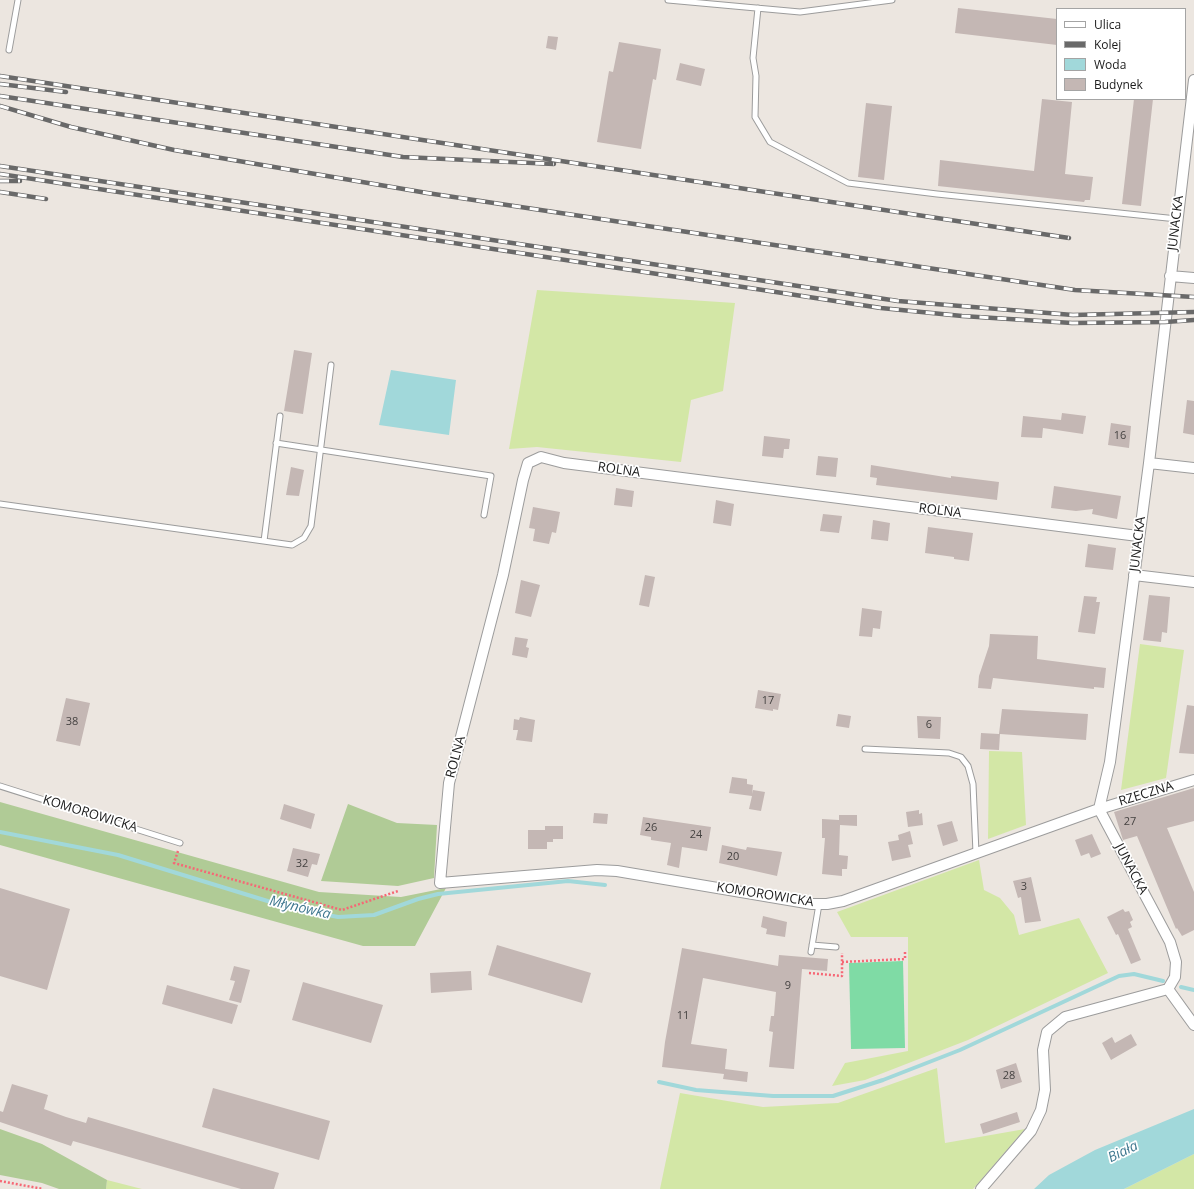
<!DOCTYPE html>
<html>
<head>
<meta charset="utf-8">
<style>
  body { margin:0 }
  #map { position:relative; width:1194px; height:1189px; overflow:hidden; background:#ece6e0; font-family:"Open Sans",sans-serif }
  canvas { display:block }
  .legend { position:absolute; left:1056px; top:8px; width:130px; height:92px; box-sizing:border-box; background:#fff; border:1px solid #a4a4a4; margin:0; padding:5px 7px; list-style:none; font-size:12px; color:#1b1b1b }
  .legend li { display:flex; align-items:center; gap:8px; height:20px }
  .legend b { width:20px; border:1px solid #a4a4a4 }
</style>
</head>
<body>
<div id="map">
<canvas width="1194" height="1189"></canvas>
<ul class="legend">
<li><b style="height:5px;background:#fff"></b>Ulica</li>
<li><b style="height:5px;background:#696969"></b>Kolej</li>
<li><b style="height:11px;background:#a1d8da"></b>Woda</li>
<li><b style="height:11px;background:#c4b7b4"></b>Budynek</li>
</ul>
</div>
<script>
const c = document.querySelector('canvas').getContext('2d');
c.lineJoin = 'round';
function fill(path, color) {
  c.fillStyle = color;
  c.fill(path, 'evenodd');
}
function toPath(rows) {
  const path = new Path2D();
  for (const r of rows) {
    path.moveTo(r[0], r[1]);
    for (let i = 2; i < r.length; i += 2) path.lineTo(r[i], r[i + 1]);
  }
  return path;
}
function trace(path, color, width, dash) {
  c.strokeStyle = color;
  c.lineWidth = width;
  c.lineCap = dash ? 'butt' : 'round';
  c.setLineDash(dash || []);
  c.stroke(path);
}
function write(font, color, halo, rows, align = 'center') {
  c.font = font + ' "Open Sans",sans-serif';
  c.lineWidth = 3.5;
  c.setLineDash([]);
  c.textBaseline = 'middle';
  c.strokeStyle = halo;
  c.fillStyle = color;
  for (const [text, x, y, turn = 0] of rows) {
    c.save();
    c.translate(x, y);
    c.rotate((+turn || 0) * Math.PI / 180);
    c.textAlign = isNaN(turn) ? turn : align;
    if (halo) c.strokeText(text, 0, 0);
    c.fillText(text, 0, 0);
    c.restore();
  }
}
fill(toPath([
  [537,290,735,303,723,391,691,400,681,462,537,447,509,449],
  [1140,644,1184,650,1166,778,1121,790],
  [989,751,1022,752,1026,825,988,839],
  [979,860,984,890,1000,898,1014,915,1019,935,1079,918,1108,973,968,1040,865,1080,832,1086,845,1063,908,1051,908,937,851,937,837,912],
  [937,1068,945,1143,1025,1129,973,1189,660,1189,680,1093,763,1107,838,1103],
  [1194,1154,1194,1189,1124,1189],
  [107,1180,142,1189,106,1189]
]), '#d3e7a6');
fill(toPath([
  [0,802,319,892,401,897,446,888,415,946,363,946,0,845],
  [348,804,397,823,437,825,434,878,398,886,321,881],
  [0,1129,42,1144,107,1180,106,1189,59,1189,42,1183,0,1175]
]), '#b0cb96');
fill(toPath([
  [903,961,905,1048,851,1049,849,963]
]), '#7fdba5');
fill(toPath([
  [391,370,456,380,449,435,379,425],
  [1194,1109,1194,1154,1124,1189,1034,1189,1049,1175,1095,1150]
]), '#a1d8da');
trace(toPath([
  [0,832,118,855,287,907,338,917,374,915,418,899,438,894,568,881,605,885],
  [1181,987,1194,990],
  [659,1082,696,1090,773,1096,833,1096,883,1080,960,1050,1119,976,1134,974,1163,981]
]), '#a1d8da', 4);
fill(toPath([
  [958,8,1057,19,1057,45,955,33],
  [548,36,558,37,556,50,546,48],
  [619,42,661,49,656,80,653,79,641,149,597,142,609,71,613,72],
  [680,63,705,69,701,86,676,80],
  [1042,99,1072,102,1065,174,1093,177,1090,200,1085,200,1084,202,938,186,940,160,1034,171],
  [1134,99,1153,99,1141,206,1122,204],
  [866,103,892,106,884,180,858,177],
  [294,350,312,353,303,414,284,411],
  [1187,400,1194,401,1194,435,1183,433],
  [1062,413,1086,416,1083,434,1043,428,1042,438,1021,437,1023,416,1061,420],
  [1111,423,1131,426,1129,448,1108,445],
  [764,436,790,439,789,449,784,449,783,458,762,456],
  [818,456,838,458,836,477,816,475],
  [871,465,951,478,951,476,999,482,997,500,876,485,877,478,870,477],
  [291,467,304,470,299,496,286,495],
  [1054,486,1121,496,1117,519,1092,514,1093,509,1076,511,1051,508],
  [616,488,634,491,632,507,614,505],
  [716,500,734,504,731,526,713,523],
  [533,507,560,512,556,533,552,532,549,544,533,541,535,529,529,528],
  [823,514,842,516,839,533,820,531],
  [873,520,890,523,888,541,871,539],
  [928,527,973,533,969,561,954,559,954,557,925,553],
  [1088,544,1116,548,1113,570,1085,567],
  [645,575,655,577,649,607,639,605],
  [521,580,540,585,531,617,515,613],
  [1149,595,1170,597,1167,633,1162,632,1161,642,1143,640],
  [1084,596,1097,597,1096,602,1100,602,1095,634,1078,632],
  [862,608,882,611,880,629,873,628,872,637,859,636],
  [990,634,1038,636,1037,659,1106,668,1104,688,1094,687,1094,689,993,678,991,689,978,688,979,676,989,646],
  [515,637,528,639,526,647,529,648,527,658,512,655],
  [758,690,781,694,778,710,773,709,773,711,755,708],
  [66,698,90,703,80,746,56,741],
  [1187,705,1194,706,1194,754,1179,753],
  [1002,709,1088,714,1086,740,1000,734,999,750,980,749,981,733,999,734],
  [838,714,851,716,849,728,836,726],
  [917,716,941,717,940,739,918,738],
  [520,717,535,720,532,742,516,740,518,730,513,730,514,719,519,720],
  [732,777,747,779,747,784,753,785,752,794,753,790,765,792,761,811,749,809,752,796,729,793],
  [1194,788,1194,821,1167,828,1194,892,1194,930,1182,936,1177,928,1176,929,1137,836,1123,840,1114,812],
  [284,804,315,814,311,829,280,819],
  [919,810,919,814,922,813,923,825,908,827,906,812],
  [594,813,608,814,607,824,593,823],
  [839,815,857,815,857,826,840,825,839,855,848,856,847,869,842,869,842,876,822,874,825,838,822,838,822,819,839,820],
  [643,817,711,827,707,851,682,847,679,868,667,865,671,843,651,840,651,837,640,835],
  [952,821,958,841,943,846,937,825],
  [545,826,563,826,563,839,553,839,553,842,547,842,547,849,528,849,528,830,545,830],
  [910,831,913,844,908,845,911,857,892,861,888,842,899,840,898,835],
  [1092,834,1101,854,1091,858,1089,853,1081,856,1075,840],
  [722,845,746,850,747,847,782,852,777,876,719,863],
  [293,848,320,854,317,865,312,864,308,877,287,871],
  [1031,877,1041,921,1025,923,1021,897,1018,898,1013,881],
  [0,888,70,909,47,990,0,976],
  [1123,909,1125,912,1129,911,1133,920,1130,922,1132,927,1128,929,1141,960,1131,964,1118,934,1116,935,1107,917],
  [763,916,787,922,785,937,766,934,767,929,761,927],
  [497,945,591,973,582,1003,488,975],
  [682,948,778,966,779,955,828,959,827,971,802,969,794,1069,769,1067,773,1032,769,1031,771,1016,774,1016,776,992,703,978,691,1044,727,1049,725,1069,748,1072,747,1082,723,1079,724,1074,662,1067,665,1042],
  [234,966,250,970,241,1003,229,1000,235,981,230,980],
  [471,971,472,990,431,993,430,973],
  [303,982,383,1005,371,1043,292,1020],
  [167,985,238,1005,232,1024,162,1004],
  [1131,1034,1137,1045,1111,1060,1102,1043,1112,1037,1115,1043],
  [1016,1063,1022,1082,1001,1089,996,1070],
  [12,1084,48,1095,44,1109,66,1117,86,1123,88,1117,279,1173,274,1189,241,1189,73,1141,71,1146,0,1122,0,1111,3,1112],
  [213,1088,330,1121,319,1160,202,1127],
  [1017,1112,1020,1122,983,1134,980,1124]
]), '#c4b7b4');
const service = toPath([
  [668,0,800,12,892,0],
  [758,8,753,58,756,76,755,117,770,142,848,183,937,194,1177,219],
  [9,50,18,0],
  [276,443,491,476,484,515],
  [0,504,292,545,304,538,311,526,331,365],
  [264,541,280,416],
  [865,749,949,753,961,757,968,766,973,784,976,853],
  [0,786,180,843],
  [812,945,836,947],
  [811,952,819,904]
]);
const minor = toPath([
  [1194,80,1149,463,1110,762,1099,809,1170,942,1176,962,1175,977,1168,989,1194,1025],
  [1170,276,1194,278],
  [1149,463,1194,468],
  [1138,536,564,463,541,457,528,463,523,480,503,575,449,783,440,883,597,870,617,871,812,904,827,904,843,901,1099,809,1194,780],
  [1134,575,1194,582],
  [981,1189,1031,1131,1041,1110,1045,1090,1043,1050,1047,1032,1065,1017,1168,989]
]);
trace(service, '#9c9c9c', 7);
trace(minor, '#9c9c9c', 12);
trace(toPath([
  [178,851,174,863,342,910,398,891],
  [842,962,905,959,905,950],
  [809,973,842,976,842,953],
  [0,1181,43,1189]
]), '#f66775', 2.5, [2, 2]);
trace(service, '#fff', 5);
trace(minor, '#fff', 10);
const rail = toPath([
  [0,76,1069,238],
  [0,84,66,92],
  [0,96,403,157,554,164],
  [0,106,71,127,174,150,427,193,1075,290,1194,297],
  [0,166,898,301,1073,315,1194,312],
  [0,174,881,308,962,316,1072,323,1165,322,1194,320],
  [0,181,20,181],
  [0,192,46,199]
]);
trace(rail, '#696969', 4.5);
trace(rail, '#fff', 3, [9]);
write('11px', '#454241', null, [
  ["16",1120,436],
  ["17",768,701],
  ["38",72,722],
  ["6",929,725],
  ["27",1130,822],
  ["26",651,828],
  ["24",696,835],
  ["20",733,857],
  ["32",302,864],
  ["3",1024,887],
  ["9",788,986],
  ["11",683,1016],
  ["28",1009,1076]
]);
write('13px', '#1b1b1b', '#fff', [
  ["JUNACKA",1176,223,-83],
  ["ROLNA",619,470,8],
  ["ROLNA",940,511,7],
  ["JUNACKA",1138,544,-83],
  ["ROLNA",456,757,-75],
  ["RZECZNA",1146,794,-17],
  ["KOMOROWICKA",90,814,17],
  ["JUNACKA",1131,869,62],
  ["KOMOROWICKA",765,895,9]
]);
write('italic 14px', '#417990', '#fff', [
  ["Młynówka",300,908,13],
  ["Biała",1123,1152,-26]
]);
</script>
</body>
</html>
